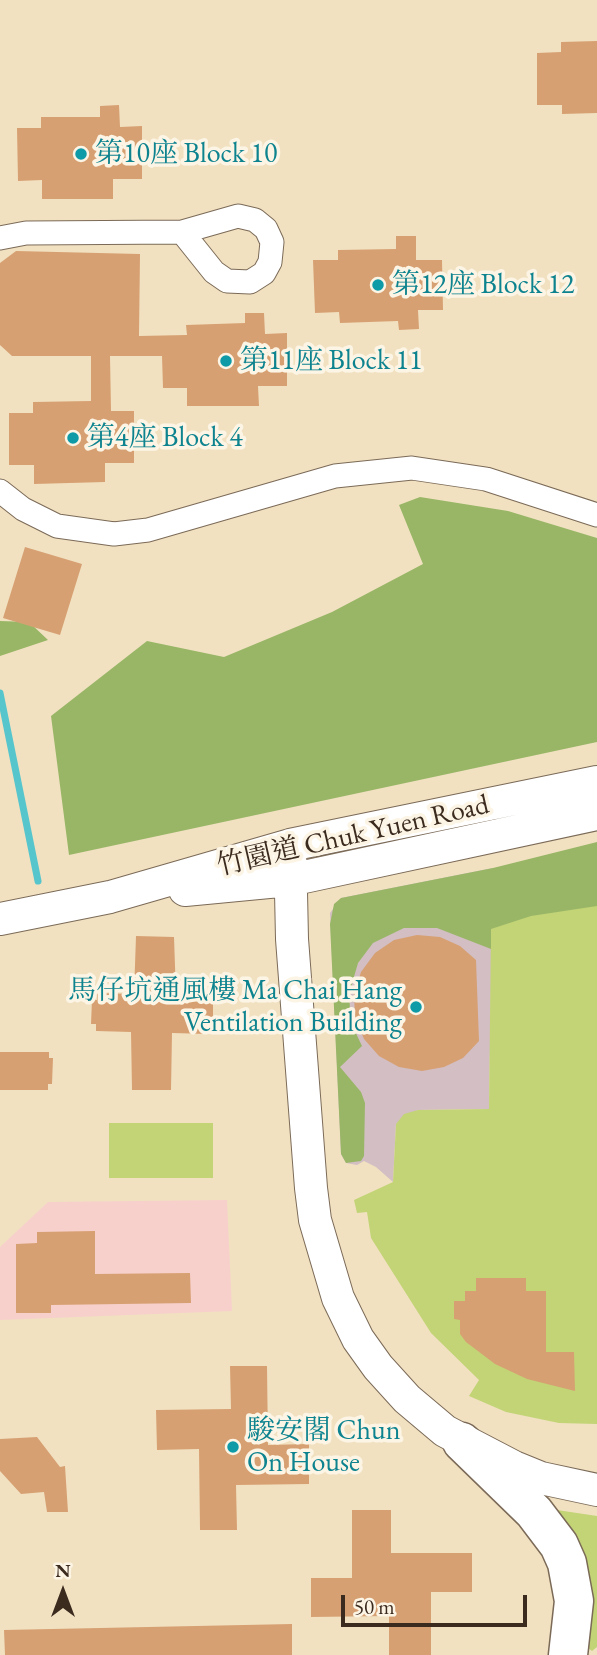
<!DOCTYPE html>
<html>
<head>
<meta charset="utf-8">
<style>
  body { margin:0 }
  #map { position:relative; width:597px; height:1655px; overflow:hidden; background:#f1e1c1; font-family:"EB Garamond",serif }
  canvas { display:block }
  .north { position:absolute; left:28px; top:1557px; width:70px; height:70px; -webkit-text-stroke:5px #fcf5e5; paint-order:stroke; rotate:0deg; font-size:19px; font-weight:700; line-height:28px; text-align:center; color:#3b2a1e }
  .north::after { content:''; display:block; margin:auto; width:24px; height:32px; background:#3b2a1e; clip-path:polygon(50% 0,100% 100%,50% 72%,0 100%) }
  .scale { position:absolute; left:341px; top:1595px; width:186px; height:32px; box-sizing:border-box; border:4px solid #3b2a1e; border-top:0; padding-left:9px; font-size:21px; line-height:24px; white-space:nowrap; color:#3b2a1e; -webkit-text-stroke:5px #fcf5e5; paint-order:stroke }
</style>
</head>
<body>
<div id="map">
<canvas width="597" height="1655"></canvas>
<div class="north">N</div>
<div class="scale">50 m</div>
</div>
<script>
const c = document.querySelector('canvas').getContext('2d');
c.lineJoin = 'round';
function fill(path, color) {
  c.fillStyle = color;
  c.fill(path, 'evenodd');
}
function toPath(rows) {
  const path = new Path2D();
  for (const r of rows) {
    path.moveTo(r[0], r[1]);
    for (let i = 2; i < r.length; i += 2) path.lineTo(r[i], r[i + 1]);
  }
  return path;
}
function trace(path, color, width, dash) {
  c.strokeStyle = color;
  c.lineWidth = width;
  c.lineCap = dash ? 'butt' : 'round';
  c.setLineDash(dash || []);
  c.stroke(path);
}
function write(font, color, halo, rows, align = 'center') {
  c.font = font + ' "EB Garamond","Noto Serif TC",serif';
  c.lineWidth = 7;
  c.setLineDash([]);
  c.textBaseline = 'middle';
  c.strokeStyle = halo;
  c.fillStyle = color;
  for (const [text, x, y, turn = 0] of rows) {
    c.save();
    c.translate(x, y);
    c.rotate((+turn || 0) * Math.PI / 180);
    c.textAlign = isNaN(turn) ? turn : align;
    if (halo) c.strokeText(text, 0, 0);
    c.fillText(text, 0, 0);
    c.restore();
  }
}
fill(toPath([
  [227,1200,232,1311,0,1320,0,1247,48,1202]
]), '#f7d0cc');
fill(toPath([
  [493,868,489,1109,418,1110,396,1124,393,1182,376,1167,364,1161,357,1165,346,1163,341,1154,330,913,341,898]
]), '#d2bec3');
fill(toPath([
  [597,845,597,1424,559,1423,506,1412,469,1396,479,1380,431,1333,371,1238,367,1212,357,1213,354,1200,393,1182,396,1124,404,1114,418,1110,489,1109,491,929],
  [109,1123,213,1123,213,1178,109,1178],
  [557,1510,597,1516,597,1647,592,1651,587,1647]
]), '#c2d476');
fill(toPath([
  [420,497,508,511,597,538,597,742,69,855,51,716,147,641,224,657,332,612,423,564,399,505],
  [0,621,29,622,48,640,0,656],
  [597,842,597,906,531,916,491,929,491,949,437,928,404,928,373,943,358,963,349,994,351,1023,362,1046,340,1067,361,1092,365,1103,364,1156,361,1161,346,1163,341,1154,330,924,334,904,341,898,493,868]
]), '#99b667');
trace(toPath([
  [0,693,38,881]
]), '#57c5cc', 7);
fill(toPath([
  [597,41,597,113,562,114,562,105,537,105,537,53,561,52,561,42],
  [119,105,120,127,142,126,142,179,113,179,113,199,42,199,42,180,18,181,17,128,41,128,41,117,100,117,100,106],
  [396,236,416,236,416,260,442,260,443,310,418,310,419,329,399,330,398,321,340,323,339,312,315,313,313,260,338,260,338,250,396,249],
  [16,251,140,254,139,336,187,335,186,325,245,323,245,313,264,313,265,334,287,333,287,386,258,386,259,406,187,406,187,388,163,388,162,356,110,356,111,411,134,411,134,463,105,463,105,482,34,484,34,465,9,465,9,413,33,413,33,402,91,401,91,356,12,356,0,345,0,263],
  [25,547,82,564,60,635,3,618],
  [417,935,440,937,460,946,476,960,479,1041,463,1058,444,1067,422,1071,399,1067,379,1056,364,1039,355,1017,354,994,361,972,375,953,394,940],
  [136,936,174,937,176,995,210,996,209,1002,213,1002,213,1028,208,1028,208,1034,172,1033,171,1090,132,1090,131,1032,96,1031,96,1024,91,1024,92,999,97,1000,97,993,134,994],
  [0,1052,49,1052,49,1058,53,1058,52,1084,48,1084,48,1090,0,1090],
  [95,1231,95,1274,190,1273,191,1303,51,1305,51,1313,16,1313,16,1244,37,1243,37,1232],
  [476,1278,526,1278,526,1291,546,1291,546,1352,574,1352,575,1391,527,1379,495,1364,466,1342,460,1334,460,1320,454,1319,454,1301,465,1301,465,1291,476,1291],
  [230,1366,267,1366,268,1445,309,1444,309,1484,236,1485,237,1530,200,1530,199,1449,157,1450,156,1410,231,1409],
  [37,1437,60,1467,65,1466,68,1512,47,1512,44,1492,21,1494,0,1471,0,1439],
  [352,1510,391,1510,391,1553,472,1553,472,1592,431,1592,431,1655,389,1655,389,1616,311,1617,311,1578,352,1578],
  [292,1624,292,1655,5,1655,4,1630]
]), '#d7a072');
const street = toPath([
  [0,238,26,233,182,232,238,216,255,220,266,229,272,242,270,262,264,273,250,282,227,281,214,272,182,232],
  [0,491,23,509,57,526,114,534,148,530,335,476,412,468,486,479,597,515]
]);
const secondary = toPath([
  [290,845,292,939,311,1188,315,1220,338,1298,358,1339,378,1367,407,1399,445,1431,514,1467,541,1478,597,1490],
  [185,890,290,880,597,814],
  [0,919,110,897,290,845,597,782]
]);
const highway = toPath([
  [462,1442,534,1512,559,1545,567,1563,574,1601,568,1655]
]);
trace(street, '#7b6a57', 25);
trace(secondary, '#7b6a57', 34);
trace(highway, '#7b6a57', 41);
trace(street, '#fff', 23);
trace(secondary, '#fff', 32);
trace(highway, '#fff', 38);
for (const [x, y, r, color] of [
  [81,154,7,"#0f9aa8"],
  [378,285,7,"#0f9aa8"],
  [226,361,7,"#0f9aa8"],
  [73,438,7,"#0f9aa8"],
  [416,1007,7,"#0f9aa8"],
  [233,1447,7,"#0f9aa8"]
]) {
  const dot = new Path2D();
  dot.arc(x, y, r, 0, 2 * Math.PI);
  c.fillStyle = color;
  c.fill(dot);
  trace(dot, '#fcf5e5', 2.5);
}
write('28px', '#0d838f', '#fcf5e5', [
  ["第10座 Block 10",95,154],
  ["第12座 Block 12",392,285],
  ["第11座 Block 11",240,361],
  ["第4座 Block 4",87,438],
  ["馬仔坑通風樓 Ma Chai Hang",402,991,"right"],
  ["Ventilation Building",402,1023,"right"],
  ["駿安閣 Chun",247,1431],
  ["On House",247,1463]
], 'left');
write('28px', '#3b2a1e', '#fcf5e5', [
  ["竹園道 Chuk Yuen Road",353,836,-13]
]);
</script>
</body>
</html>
